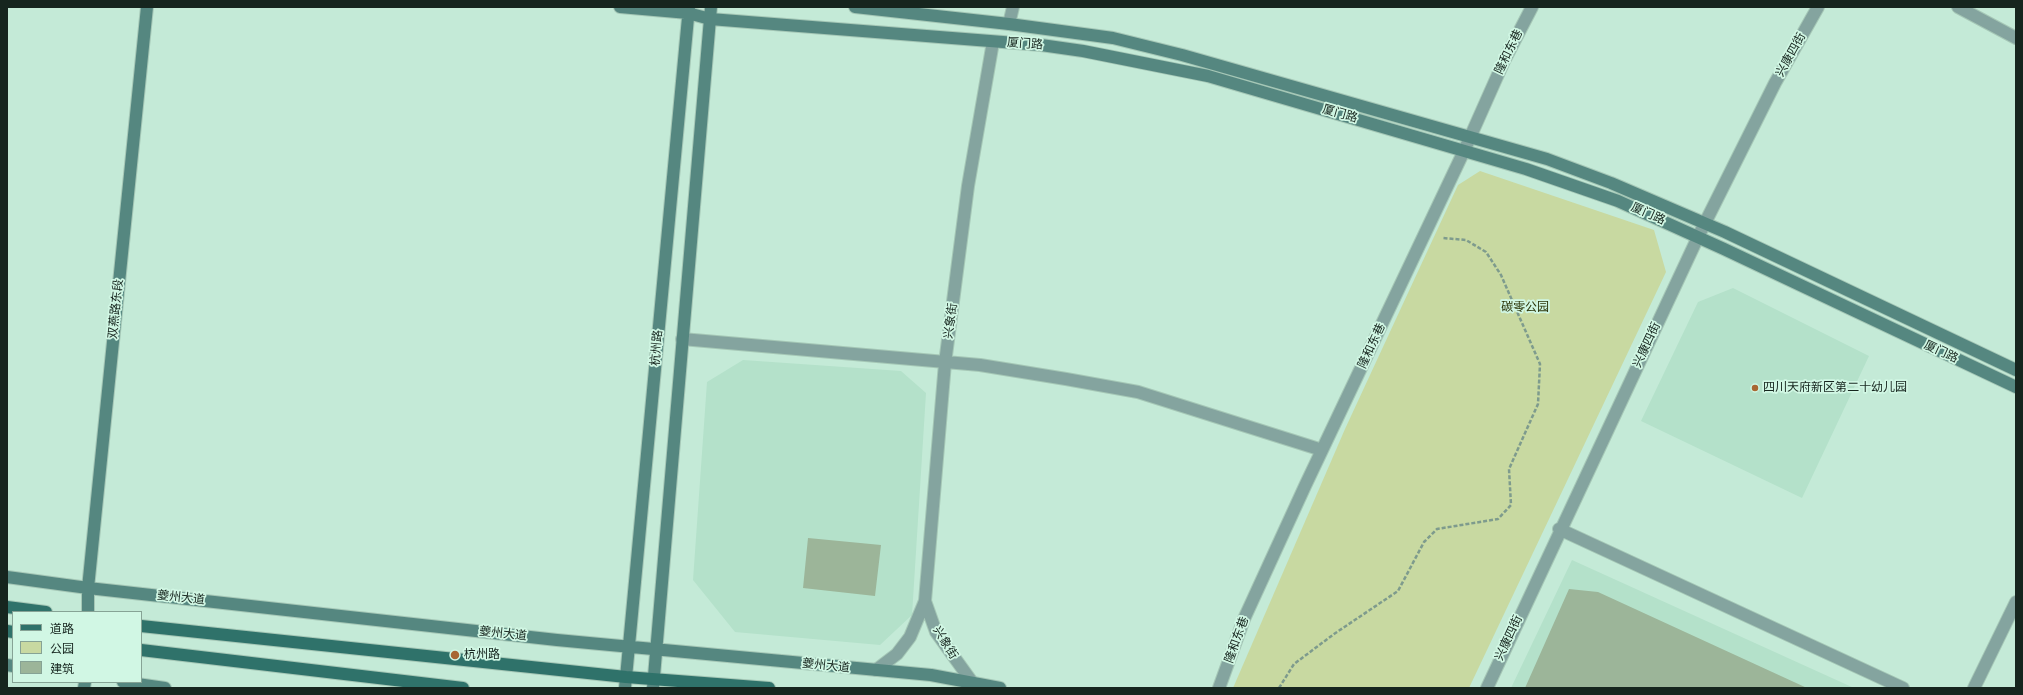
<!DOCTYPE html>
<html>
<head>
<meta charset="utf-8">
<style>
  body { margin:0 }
  #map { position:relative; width:2023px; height:695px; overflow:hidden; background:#c4ead7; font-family:Helvetica,"Noto Sans SC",sans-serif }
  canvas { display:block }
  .frame { position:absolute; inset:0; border:8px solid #16251e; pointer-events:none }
  .legend { position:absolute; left:12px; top:611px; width:130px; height:72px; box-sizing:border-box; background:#d1f7e4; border:1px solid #86a395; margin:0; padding:5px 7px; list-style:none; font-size:12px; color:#16251e }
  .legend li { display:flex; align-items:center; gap:8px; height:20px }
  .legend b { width:20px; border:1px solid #86a395 }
</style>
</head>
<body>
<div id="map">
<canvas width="2023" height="695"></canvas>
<div class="frame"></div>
<ul class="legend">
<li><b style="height:5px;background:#2f726a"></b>道路</li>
<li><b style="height:11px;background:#c8d9a1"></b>公园</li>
<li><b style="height:11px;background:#9cb599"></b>建筑</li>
</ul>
</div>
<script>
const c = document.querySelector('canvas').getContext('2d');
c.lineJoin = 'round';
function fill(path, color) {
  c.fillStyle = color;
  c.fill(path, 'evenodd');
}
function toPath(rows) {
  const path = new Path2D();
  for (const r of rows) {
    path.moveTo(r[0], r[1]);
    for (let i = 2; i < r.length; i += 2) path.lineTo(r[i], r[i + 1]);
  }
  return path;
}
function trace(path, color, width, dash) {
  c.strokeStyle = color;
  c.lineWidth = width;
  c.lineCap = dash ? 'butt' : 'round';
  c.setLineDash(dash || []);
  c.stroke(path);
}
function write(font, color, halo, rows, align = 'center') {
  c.font = font + ' Helvetica,"Noto Sans SC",sans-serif';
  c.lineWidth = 3.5;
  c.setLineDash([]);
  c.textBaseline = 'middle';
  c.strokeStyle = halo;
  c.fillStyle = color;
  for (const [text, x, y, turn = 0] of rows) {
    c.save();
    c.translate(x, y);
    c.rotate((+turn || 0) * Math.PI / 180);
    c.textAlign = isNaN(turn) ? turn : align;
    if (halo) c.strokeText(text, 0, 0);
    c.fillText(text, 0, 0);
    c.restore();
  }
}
fill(toPath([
  [1733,288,1869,356,1802,498,1641,421,1698,302],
  [743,360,901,371,926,393,912,615,880,645,735,632,693,580,707,382],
  [1572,560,1854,688,1511,688]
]), '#b4e1ca');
fill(toPath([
  [1480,171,1654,230,1666,272,1469,688,1233,688,1345,429,1458,185]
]), '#c8d9a1');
fill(toPath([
  [808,538,881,545,875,596,803,588],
  [1569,589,1598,592,1807,688,1525,688]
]), '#9cb599');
const street = toPath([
  [1958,7,2016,38],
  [1009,24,1013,7],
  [682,339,980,365,1066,379,1138,392,1322,450],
  [1559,529,1903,688],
  [925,601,945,363,968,186,993,42],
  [876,670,897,654,910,637,925,601,936,632,972,682],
  [1219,688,1244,619,1305,486,1464,151,1504,61,1532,7],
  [1487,688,1698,237,1775,83,1818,7],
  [1974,688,2016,602]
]);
const secondary = toPath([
  [620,7,688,13,710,19,1041,45,1083,51,1208,76,1526,169,1618,201,1724,249,2016,387],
  [855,7,1009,24,1113,38,1182,55,1547,159,1611,183,1725,232,2016,370],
  [7,577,88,588,557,640,931,675,1000,688],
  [88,612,88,588,147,7],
  [7,665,13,666],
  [123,682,165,688],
  [84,688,85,682],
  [625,688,689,7],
  [653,688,711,7]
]);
const primary = toPath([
  [7,607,46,612],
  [141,626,626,677,769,688],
  [7,631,13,632],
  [141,650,463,688]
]);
trace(street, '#a5c7b6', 14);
trace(secondary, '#a5c7b6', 14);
trace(primary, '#a5c7b6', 14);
trace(toPath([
  [1279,688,1294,664,1334,634,1398,591,1424,542,1437,529,1498,519,1511,505,1509,469,1538,404,1540,364,1501,275,1486,252,1466,240,1443,238]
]), '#7e9b8d', 2.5, [4, 2]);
trace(street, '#84a49f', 12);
trace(secondary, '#558780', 12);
trace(primary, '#2f726a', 12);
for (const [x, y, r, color] of [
  [1755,388,4,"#a86732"],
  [455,655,5,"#a86732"]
]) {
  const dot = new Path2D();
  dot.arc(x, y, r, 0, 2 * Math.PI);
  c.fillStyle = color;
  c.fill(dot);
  trace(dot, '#d1f7e4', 1.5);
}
write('12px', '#16251e', '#d1f7e4', [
  ["厦门路",1025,44,4],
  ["隆和东巷",1509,52,-64],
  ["兴康四街",1791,55,-61],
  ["厦门路",1340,114,16],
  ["厦门路",1648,214,24],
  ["双燕路东段",116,309,-84],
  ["兴象街",951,321,-82],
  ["兴康四街",1647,345,-65],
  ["隆和东巷",1372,346,-65],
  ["杭州路",657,348,-85],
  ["厦门路",1941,352,25],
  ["夔州大道",181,598,6],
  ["夔州大道",503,634,6],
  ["兴康四街",1509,638,-65],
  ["隆和东巷",1237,640,-70],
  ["兴象街",945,643,58],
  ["夔州大道",826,666,6]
]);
write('12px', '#2a3407', '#d1f7e4', [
  ["碳零公园",1525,308]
]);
write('12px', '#16251e', '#d1f7e4', [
  ["四川天府新区第二十幼儿园",1763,388],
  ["杭州路",464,655]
], 'left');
</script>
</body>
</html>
